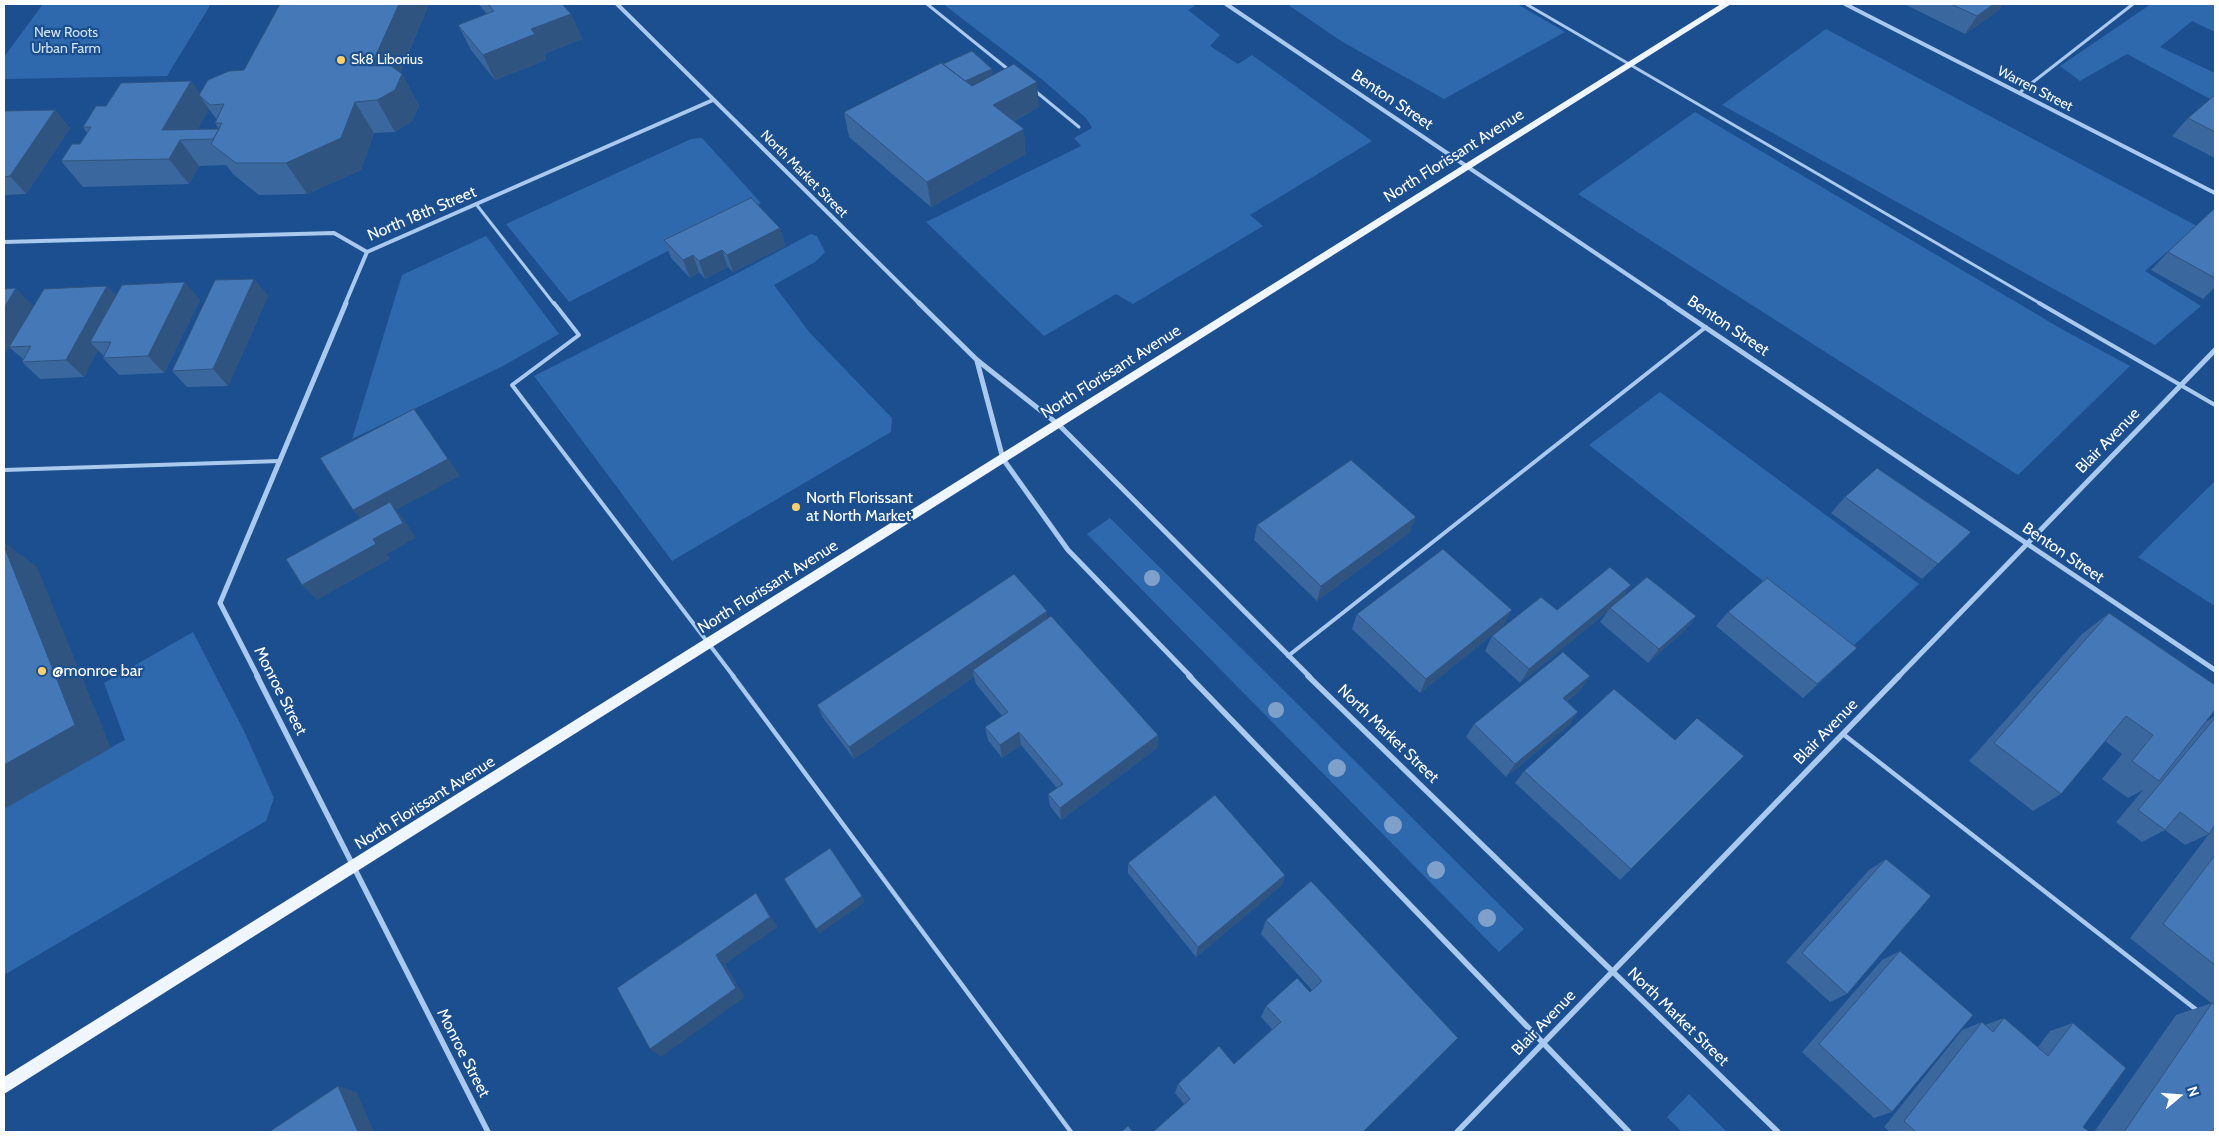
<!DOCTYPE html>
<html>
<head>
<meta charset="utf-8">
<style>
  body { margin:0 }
  #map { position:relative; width:2219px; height:1136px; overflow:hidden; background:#1b4f8f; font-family:Cabin,sans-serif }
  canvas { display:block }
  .frame { position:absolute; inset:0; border:5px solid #fff; pointer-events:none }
  .north { position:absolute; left:2154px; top:1071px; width:50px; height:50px; -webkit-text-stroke:4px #1b4f8f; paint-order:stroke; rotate:72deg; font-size:14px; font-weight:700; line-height:20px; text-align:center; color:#fff }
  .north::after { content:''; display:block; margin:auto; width:18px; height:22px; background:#fff; clip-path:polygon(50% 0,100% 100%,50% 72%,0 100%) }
</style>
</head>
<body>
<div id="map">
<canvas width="2219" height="1136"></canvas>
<div class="frame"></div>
<div class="north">N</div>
</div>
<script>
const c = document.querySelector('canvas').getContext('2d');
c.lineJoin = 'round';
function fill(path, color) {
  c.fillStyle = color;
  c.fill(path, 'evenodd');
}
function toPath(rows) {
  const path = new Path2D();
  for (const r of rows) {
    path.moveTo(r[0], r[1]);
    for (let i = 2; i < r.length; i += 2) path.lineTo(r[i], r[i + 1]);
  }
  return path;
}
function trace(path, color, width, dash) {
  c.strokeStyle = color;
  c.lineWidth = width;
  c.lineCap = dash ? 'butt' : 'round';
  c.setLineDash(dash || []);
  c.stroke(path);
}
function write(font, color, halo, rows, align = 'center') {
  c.font = font + ' Cabin,sans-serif';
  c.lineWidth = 4.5;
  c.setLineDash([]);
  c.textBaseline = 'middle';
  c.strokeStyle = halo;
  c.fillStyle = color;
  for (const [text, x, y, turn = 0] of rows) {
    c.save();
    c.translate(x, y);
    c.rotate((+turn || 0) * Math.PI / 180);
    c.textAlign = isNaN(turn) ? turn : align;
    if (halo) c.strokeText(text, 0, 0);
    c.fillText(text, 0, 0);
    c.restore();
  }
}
fill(toPath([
  [43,4,211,4,167,76,4,79,4,57],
  [943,4,1191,4,1195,6,1188,10,1220,35,1210,46,1238,64,1252,55,1372,141,1250,215,1263,226,1133,304,1116,294,1044,336,926,222,1081,146,1074,138,1092,128,1086,118,1044,81],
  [1287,4,1517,4,1565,32,1444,99,1341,41],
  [2151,4,2215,4,2215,32,2192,21,2160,47,2215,73,2215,97,2212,100,2127,54,2080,81,2060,66],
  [1826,29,2197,226,2145,271,2201,306,2155,345,1722,105],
  [1695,112,2065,331,2130,366,2018,475,1578,194],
  [702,138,761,203,569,302,506,224,691,139],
  [811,234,817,236,825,252,815,262,774,285,810,333,892,418,891,432,672,561,534,376,734,275],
  [486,236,559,334,503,366,352,439,402,275],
  [1660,392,1919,584,1850,649,1589,445],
  [2215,481,2215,606,2138,557],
  [1110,518,1524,929,1499,952,1087,534],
  [193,632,244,731,274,798,266,821,4,975,4,806,125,740,104,683],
  [1689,1094,1727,1132,1682,1132,1667,1117]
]), '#2e69ad');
trace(toPath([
  [927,4,1009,70],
  [1526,4,2041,304],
  [1034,90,1079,127],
  [2019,93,2133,4],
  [476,204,554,304]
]), '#a9c9ee', 3);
trace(toPath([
  [554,303,579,335,512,385,734,677],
  [2039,303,2215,405],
  [4,470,280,461],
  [1288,656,1706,327]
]), '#a9c9ee', 4);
trace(toPath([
  [733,676,1071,1132],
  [1843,734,2198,1011]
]), '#a9c9ee', 4.5);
trace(toPath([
  [617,4,920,304],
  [1226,4,1671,304],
  [1845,4,2215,193],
  [4,242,334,233,367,252,713,100],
  [345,304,367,252]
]), '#a9c9ee', 4);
trace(toPath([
  [919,303,977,360,1059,425,1310,677],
  [1669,303,2215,670],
  [977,361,1003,459,1068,550,1191,677],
  [258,677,220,603,346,303],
  [1898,677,2215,350]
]), '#a9c9ee', 5);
trace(toPath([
  [257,676,488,1132],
  [1189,676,1629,1132],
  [1308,676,1778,1132],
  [1457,1132,1899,676]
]), '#a9c9ee', 5.5);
fill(toPath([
  [1721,4,1731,4,4,1094,4,1077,1721,4]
]), '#f0f6ff');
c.fillStyle = '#7ea0ca';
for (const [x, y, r] of [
  [1152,578,8],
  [1276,710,8],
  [1337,768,9],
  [1393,825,9],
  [1436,870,9],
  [1487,918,9]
]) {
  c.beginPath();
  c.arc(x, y, r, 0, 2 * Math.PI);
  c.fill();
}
fill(toPath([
  [280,4,429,4,400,73,402,74,419,106,412,121,395,132,374,133,361,170,307,194,259,195,234,175,226,165,199,166,189,184,83,187,61,161,80,144,87,133,83,127,106,106,191,81,200,94,244,70],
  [209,109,217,120,215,123,219,129,197,130],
  [478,4,562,4,571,14,582,39,544,54,546,60,495,80,471,50,458,25,487,14],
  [1904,4,2002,4,1999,10,1965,34],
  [943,64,992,76,1039,107,1014,121,1026,154,931,207,849,137,844,112],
  [2215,95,2215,158,2172,136,2188,118],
  [55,110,70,128,26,194,4,195,4,111],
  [2215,208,2215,287,2203,299,2151,270,2168,252],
  [780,228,785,246,733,272,728,267,705,279,699,272,690,278,671,258,664,240],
  [254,279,268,296,228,386,187,387,172,371],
  [107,286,116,296,200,300,164,373,119,375,103,358,104,356,98,350,84,377,40,379,22,362,23,359,9,347],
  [1845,497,1971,532,1922,579,1831,513],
  [1257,525,1410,532,1317,601,1254,540],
  [1623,597,1696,616,1685,630,1648,663,1600,622,1608,611,1520,683,1485,651,1492,636,1557,610],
  [1728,612,1842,662,1803,698,1716,626],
  [2109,613,2207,721,2215,716,2215,825,2209,834,2185,845,2165,830,2142,842,2116,822,2143,790,2128,798,2102,779,2122,754,2105,741,2061,794,2033,811,1969,761,2082,634],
  [1357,614,1504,625,1420,693,1352,629],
  [1048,618,1158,735,1157,748,1061,820,1050,806,1048,794,1057,788,1021,745,1002,758,988,740,985,727,1002,716,976,684,974,677,854,759,823,718,817,705],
  [1590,676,1580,690,1567,701,1578,712,1569,725,1506,777,1466,737,1474,724],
  [1675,740,1631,869,1620,880,1515,783,1524,771],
  [2215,826,2215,1006,2130,938],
  [1886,859,1847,994,1830,1002,1786,962,1869,870],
  [1128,863,1285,875,1282,885,1196,957,1128,873],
  [1266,920,1458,1038,1184,1104,1175,1093,1178,1084,1234,1064,1272,1029,1261,1017,1266,1006,1310,992,1312,990,1261,934],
  [1900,951,1892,1112,1874,1118,1802,1052,1882,960],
  [2212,1003,2215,1132,2094,1132,2176,1015],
  [2004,1018,2038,1047,2050,1031,2073,1023,2083,1127,2090,1132,1890,1132,1884,1127,1962,1030,1982,1022,1985,1025]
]), '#3a679d');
fill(toPath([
  [399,4,429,4,392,91,402,74,419,106,412,121,395,132,377,100,371,66],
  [1994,4,2002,4,1999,10,1965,34,1977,16],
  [571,14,582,39,544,54,546,60,495,80,483,55,531,29],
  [992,69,993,78,960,93,959,84],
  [191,81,205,101,199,95,209,109,191,140,180,140,199,166,189,184,169,159,162,130],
  [1037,82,1039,107,996,130,993,105],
  [355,102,374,133,361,170,307,194,286,163],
  [55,110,70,128,26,194,10,176],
  [1024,129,1026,154,931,207,927,182],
  [780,228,785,246,733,272,727,255],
  [722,250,728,267,705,279,699,261],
  [693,255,699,272,690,278,683,260],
  [254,279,268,296,228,386,213,369],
  [185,282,200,300,164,373,148,356],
  [107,286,123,304,90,342,98,350,84,377,66,360],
  [16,288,33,306,4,356,4,308],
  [414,409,460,476,396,510,403,518,416,538,387,554,390,559,317,600,302,585,373,539,366,526,353,510],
  [1416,517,1410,532,1317,601,1321,586],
  [4,542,37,567,111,748,4,809],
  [1631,585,1621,600,1610,608,1608,611,1520,683,1529,669],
  [1512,610,1504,625,1420,693,1426,679],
  [1047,611,1048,626,973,670,974,677,854,759,849,747],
  [1696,616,1685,630,1648,663,1659,649],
  [1590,676,1580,690,1554,711,1563,698],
  [1578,712,1569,725,1506,777,1515,764],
  [1019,732,1021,745,1002,758,1000,745],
  [1158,735,1157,748,1061,820,1060,808],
  [1285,875,1282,885,1196,957,1198,947],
  [756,893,763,904,778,927,725,964,745,997,661,1057,650,1049,716,955],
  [862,896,865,902,819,934,816,929],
  [338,1086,357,1092,374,1132,358,1132]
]), '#305480');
const building = toPath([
  [280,4,399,4,371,66,390,65,402,74,395,90,377,100,355,102,341,138,286,163,236,163,211,144,222,123,215,123,224,104,210,105,199,95,208,80,229,71,244,70,280,4],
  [488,4,562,4,571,14,531,29,535,34,483,55,458,25,494,11,488,4],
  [1951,4,1994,4,1977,16,1951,4],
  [972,51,992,69,965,81,943,64,972,51],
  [941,63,972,86,1014,64,1037,82,993,105,1024,129,927,182,844,112,941,63],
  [191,81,162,130,219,129,213,139,180,140,169,159,61,161,72,144,80,144,91,127,83,127,96,106,106,106,121,83,191,81],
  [2215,95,2215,132,2188,118,2215,95],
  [55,110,10,176,4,177,4,111,55,110],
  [751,198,780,228,727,255,722,250,699,261,693,255,683,260,664,240,751,198],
  [2215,208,2215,278,2168,252,2215,208],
  [254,279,213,369,172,371,215,280,254,279],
  [185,282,148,356,103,358,111,342,90,342,122,285,185,282],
  [107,286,66,360,22,362,31,346,9,347,44,289,107,286],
  [16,288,4,308,4,289,16,288],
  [414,409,448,459,353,510,320,458,414,409],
  [1351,460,1416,517,1321,586,1257,525,1351,460],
  [1877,468,1971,532,1938,564,1845,497,1877,468],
  [390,502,403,523,373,539,376,544,302,585,286,559,390,502],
  [4,546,75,725,4,765,4,546],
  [1443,549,1512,610,1426,679,1357,614,1443,549],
  [1610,567,1631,585,1529,669,1492,636,1541,597,1557,610,1610,567],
  [1014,574,1047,611,849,747,817,705,1014,574],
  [1647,577,1696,616,1659,649,1610,608,1647,577],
  [1767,578,1857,648,1817,684,1728,612,1767,578],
  [2109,613,2215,685,2215,710,2159,781,2132,761,2153,735,2126,716,2061,794,1994,743,2109,613],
  [1051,616,1158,735,1060,808,1048,794,1063,784,1019,732,1000,745,985,727,1008,712,973,670,1051,616],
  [1563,652,1590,676,1563,698,1578,712,1515,764,1474,724,1563,652],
  [1614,689,1675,740,1697,718,1744,756,1631,869,1524,771,1614,689],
  [2215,718,2215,825,2209,834,2180,812,2165,830,2138,810,2215,718],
  [1215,795,1285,875,1198,947,1128,863,1215,795],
  [830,848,862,896,816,929,784,879,830,848],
  [2215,855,2215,965,2163,924,2215,855],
  [1886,859,1931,896,1847,994,1802,953,1886,859],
  [1311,881,1458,1038,1363,1132,1153,1132,1190,1099,1178,1084,1219,1046,1234,1064,1281,1022,1266,1006,1297,978,1310,992,1322,981,1266,920,1311,881],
  [756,893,770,917,716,955,736,988,650,1049,617,988,756,893],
  [1900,951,1973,1015,1892,1112,1819,1044,1900,951],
  [2212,1003,2215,1006,2215,1132,2124,1132,2212,1003],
  [2004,1018,2048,1056,2073,1023,2126,1068,2083,1127,2090,1132,1916,1132,1904,1121,1982,1022,1993,1032,2004,1018],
  [338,1086,358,1132,269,1132,338,1086],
  [1128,1126,1133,1132,1121,1132,1128,1126]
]);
fill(building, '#4478b7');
trace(building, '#305480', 1);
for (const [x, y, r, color] of [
  [341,60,5,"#ffd166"],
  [796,507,5,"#ffd166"],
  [42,671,5,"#ffd166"]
]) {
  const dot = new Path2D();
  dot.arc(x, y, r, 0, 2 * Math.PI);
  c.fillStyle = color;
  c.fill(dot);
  trace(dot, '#1b4f8f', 2);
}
write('14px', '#cfe3fa', '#1b4f8f', [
  ["New Roots",66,33],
  ["Urban Farm",66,49]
]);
write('14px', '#fff', '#1b4f8f', [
  ["Sk8 Liborius",351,60]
], 'left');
write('14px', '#fff', '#1b4f8f', [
  ["Warren Street",2035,89,27],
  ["North Market Street",804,174,45]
]);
write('16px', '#fff', '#1b4f8f', [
  ["Benton Street",1392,100,34],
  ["North Florissant Avenue",1454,156,-32],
  ["North 18th Street",422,214,-23],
  ["Benton Street",1728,326,34],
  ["North Florissant Avenue",1111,372,-32],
  ["Blair Avenue",2108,441,-46],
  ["Benton Street",2063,553,34],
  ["North Florissant Avenue",768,587,-32],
  ["Monroe Street",280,691,63],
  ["Blair Avenue",1826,732,-46],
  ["North Market Street",1388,734,44],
  ["North Florissant Avenue",425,803,-32],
  ["North Market Street",1678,1017,44],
  ["Blair Avenue",1544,1023,-46],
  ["Monroe Street",463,1053,63]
]);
write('16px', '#fff', '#1b4f8f', [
  ["North Florissant",806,498],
  ["at North Market",806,516],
  ["@monroe bar",52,671]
], 'left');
</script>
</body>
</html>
